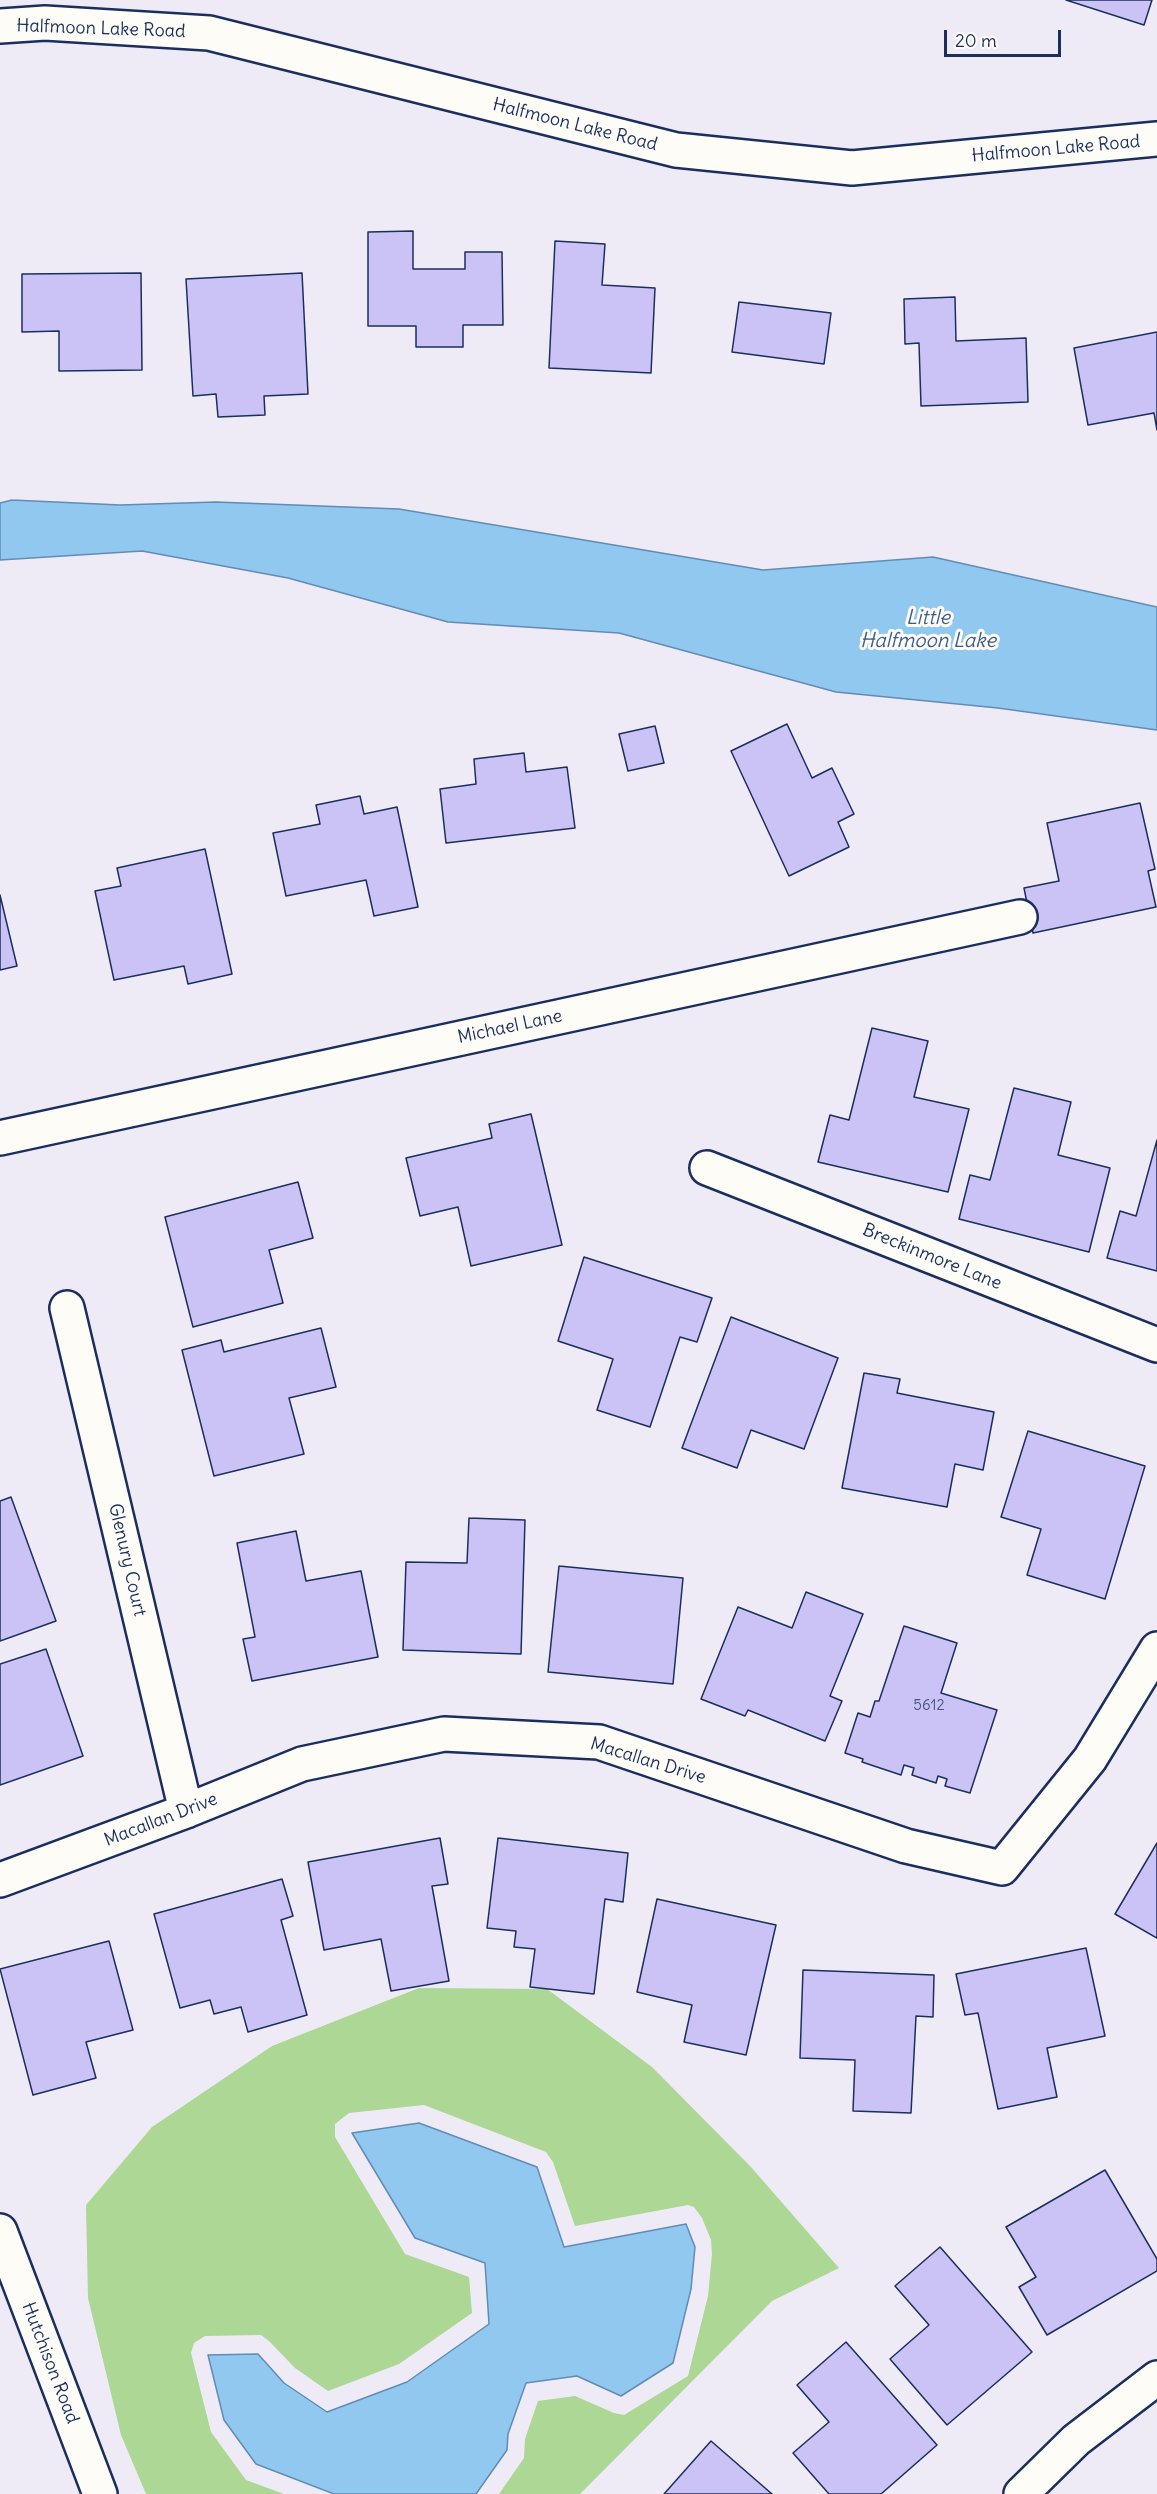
<!DOCTYPE html>
<html>
<head>
<meta charset="utf-8">
<style>
  body { margin:0 }
  #map { position:relative; width:1157px; height:2494px; overflow:hidden; background:#eeebf6; font-family:Delius,sans-serif }
  canvas { display:block }
  .scale { position:absolute; left:944px; top:30px; width:117px; height:27px; box-sizing:border-box; border:3px solid #1b2f5e; border-top:0; padding-left:8px; font-size:18px; line-height:21px; white-space:nowrap; color:#1b2f5e; -webkit-text-stroke:4px #fdfcf7; paint-order:stroke }
</style>
</head>
<body>
<div id="map">
<canvas width="1157" height="2494"></canvas>
<div class="scale">20 m</div>
</div>
<script>
const c = document.querySelector('canvas').getContext('2d');
c.lineJoin = 'round';
function fill(path, color) {
  c.fillStyle = color;
  c.fill(path, 'evenodd');
}
function toPath(rows) {
  const path = new Path2D();
  for (const r of rows) {
    path.moveTo(r[0], r[1]);
    for (let i = 2; i < r.length; i += 2) path.lineTo(r[i], r[i + 1]);
  }
  return path;
}
function trace(path, color, width, dash) {
  c.strokeStyle = color;
  c.lineWidth = width;
  c.lineCap = dash ? 'butt' : 'round';
  c.setLineDash(dash || []);
  c.stroke(path);
}
function write(font, color, halo, rows, align = 'center') {
  c.font = font + ' Delius,sans-serif';
  c.lineWidth = 6;
  c.setLineDash([]);
  c.textBaseline = 'middle';
  c.strokeStyle = halo;
  c.fillStyle = color;
  for (const [text, x, y, turn = 0] of rows) {
    c.save();
    c.translate(x, y);
    c.rotate((+turn || 0) * Math.PI / 180);
    c.textAlign = isNaN(turn) ? turn : align;
    if (halo) c.strokeText(text, 0, 0);
    c.fillText(text, 0, 0);
    c.restore();
  }
}
fill(toPath([
  [419,1988,547,1989,652,2067,751,2167,839,2268,772,2301,580,2494,499,2494,524,2458,525,2439,538,2401,575,2396,614,2413,624,2415,688,2376,708,2296,712,2254,711,2240,702,2218,694,2207,688,2205,575,2226,553,2162,546,2152,424,2105,349,2113,335,2124,335,2137,405,2254,469,2277,472,2313,399,2364,328,2391,295,2368,269,2341,261,2335,205,2336,194,2343,191,2353,211,2432,246,2480,284,2494,146,2494,121,2435,88,2298,86,2205,152,2127,272,2046]
]), '#add794');
const water = toPath([
  [12,500,120,505,216,502,399,509,763,570,933,557,1157,607,1157,730,998,708,836,692,619,633,448,622,288,578,142,551,0,560,0,503,12,500],
  [419,2123,537,2167,564,2247,686,2224,695,2247,691,2289,673,2363,621,2396,577,2376,526,2383,508,2434,507,2450,476,2494,334,2494,256,2464,224,2420,208,2355,258,2354,284,2383,327,2412,407,2382,489,2324,485,2263,415,2238,352,2133,419,2123]
]);
fill(water, '#91c8ef');
trace(water, '#628bb5', 1.5);
const building = toPath([
  [1066,0,1152,0,1144,25,1066,0],
  [413,231,413,269,465,269,465,252,502,252,503,325,463,325,463,347,416,347,416,326,368,326,368,232,413,231],
  [555,241,605,244,602,285,655,288,651,373,549,368,555,241],
  [141,273,142,370,59,371,59,331,22,332,22,274,141,273],
  [302,273,308,394,264,396,265,415,218,417,216,394,193,396,186,279,302,273],
  [955,297,956,341,1026,338,1028,402,921,406,919,343,905,344,904,299,955,297],
  [739,302,831,313,824,364,732,352,739,302],
  [1157,332,1157,430,1154,413,1088,425,1074,348,1157,332],
  [787,724,812,778,832,768,854,814,838,822,849,847,789,876,731,751,787,724],
  [655,726,664,763,628,771,619,734,655,726],
  [524,753,526,772,567,767,575,828,446,843,440,789,476,784,474,759,524,753],
  [360,796,364,814,397,807,418,907,374,916,366,880,286,896,273,833,320,824,316,805,360,796],
  [1140,803,1155,869,1148,871,1156,907,1033,933,1024,888,1059,881,1047,823,1140,803],
  [205,849,232,974,188,984,184,966,114,980,95,891,121,886,117,868,205,849],
  [0,895,17,966,0,970,0,895],
  [872,1028,928,1041,914,1097,969,1109,948,1192,818,1162,830,1115,849,1120,872,1028],
  [1014,1088,1071,1102,1058,1155,1110,1168,1089,1252,959,1219,970,1175,990,1180,1014,1088],
  [531,1114,562,1245,471,1266,458,1207,420,1216,406,1158,492,1138,489,1124,531,1114],
  [1157,1140,1157,1271,1107,1258,1120,1211,1136,1216,1157,1140],
  [298,1182,313,1238,269,1250,283,1303,193,1327,165,1217,298,1182],
  [584,1257,712,1298,697,1342,680,1337,650,1427,597,1410,613,1359,558,1341,584,1257],
  [731,1317,838,1358,804,1449,751,1430,737,1468,682,1448,731,1317],
  [321,1328,336,1387,289,1398,304,1454,214,1476,182,1350,221,1340,224,1352,321,1328],
  [864,1373,900,1379,897,1393,994,1412,983,1470,955,1464,947,1507,842,1488,864,1373],
  [1028,1431,1145,1466,1105,1599,1027,1575,1041,1529,1001,1517,1028,1431],
  [11,1497,56,1621,0,1641,0,1501,11,1497],
  [469,1518,525,1520,521,1654,403,1650,406,1562,467,1563,469,1518],
  [296,1531,306,1581,361,1571,378,1657,252,1681,243,1639,255,1637,237,1543,296,1531],
  [559,1566,683,1578,673,1684,548,1672,559,1566],
  [806,1592,863,1614,830,1696,842,1701,825,1741,748,1710,745,1716,701,1699,738,1607,792,1628,806,1592],
  [904,1626,957,1643,941,1693,997,1710,970,1793,945,1786,947,1779,938,1776,936,1783,912,1775,914,1768,904,1765,901,1775,862,1762,863,1759,845,1753,858,1713,870,1717,875,1701,879,1701,904,1626],
  [46,1649,83,1756,0,1785,0,1664,46,1649],
  [440,1838,448,1884,432,1886,449,1981,391,1991,381,1939,324,1950,308,1862,440,1838],
  [498,1838,628,1853,623,1902,605,1899,594,1994,530,1987,535,1949,514,1947,516,1931,487,1928,498,1838],
  [1157,1843,1157,1938,1115,1914,1157,1843],
  [282,1879,293,1916,281,1920,307,2015,248,2032,241,2007,214,2014,210,2000,180,2008,154,1914,282,1879],
  [657,1899,776,1925,746,2055,684,2042,692,2005,637,1992,657,1899],
  [109,1941,133,2030,86,2042,96,2078,33,2095,0,1969,109,1941],
  [1086,1948,1105,2036,1047,2048,1057,2097,998,2109,978,2013,965,2015,956,1974,1086,1948],
  [803,1970,934,1975,933,2017,916,2016,911,2113,853,2111,855,2060,800,2058,803,1970],
  [1105,2170,1157,2259,1157,2271,1047,2335,1019,2287,1036,2277,1006,2227,1105,2170],
  [940,2247,1032,2352,947,2425,890,2359,929,2325,895,2286,940,2247],
  [846,2342,937,2445,881,2494,829,2494,793,2453,829,2422,797,2385,846,2342],
  [711,2441,772,2494,664,2494,711,2441]
]);
fill(building, '#cbc2f5');
trace(building, '#1b2f5e', 1.5);
const minor = toPath([
  [0,26,45,23,209,33,676,150,852,168,1157,139],
  [0,1138,1020,917],
  [707,1168,1157,1345],
  [67,1308,186,1811],
  [0,1880,186,1811,302,1764,444,1734,599,1742,906,1846,1002,1868,1090,1759,1157,1649],
  [0,2231,100,2494],
  [1021,2494,1076,2440,1157,2378]
]);
trace(minor, '#1b2f5e', 38);
trace(minor, '#fdfcf7', 33);
write('15px', '#475484', null, [
  ["5612",929,1706]
]);
write('18px', '#1b2f5e', '#fdfcf7', [
  ["Halfmoon Lake Road",101,29,2],
  ["Halfmoon Lake Road",575,125,14],
  ["Halfmoon Lake Road",1056,149,-5],
  ["Michael Lane",510,1027,-12],
  ["Breckinmore Lane",932,1257,22],
  ["Glenury Court",127,1560,77],
  ["Macallan Drive",648,1761,17],
  ["Macallan Drive",161,1820,-21],
  ["Hutchison Road",50,2363,69]
]);
write('italic 20px', '#3e5d8a', '#fdfcf7', [
  ["Little",928,618],
  ["Halfmoon Lake",928,641]
]);
</script>
</body>
</html>
